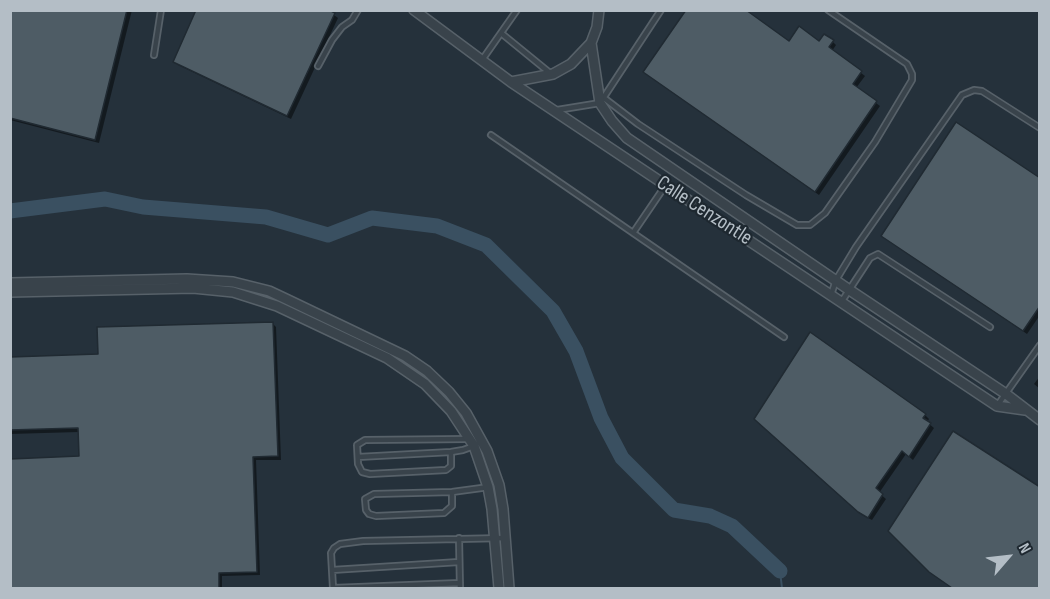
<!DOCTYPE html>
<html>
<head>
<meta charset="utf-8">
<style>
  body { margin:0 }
  #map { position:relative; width:1050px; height:599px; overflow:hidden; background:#25313b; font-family:"Sofia Sans Condensed",sans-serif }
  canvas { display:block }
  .frame { position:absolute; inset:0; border:12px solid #b4bec6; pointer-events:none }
  .north { position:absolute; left:978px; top:527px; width:60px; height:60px; -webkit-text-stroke:4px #1e2830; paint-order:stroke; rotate:62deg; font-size:16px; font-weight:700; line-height:24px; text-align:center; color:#b4bec6 }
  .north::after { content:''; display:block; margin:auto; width:21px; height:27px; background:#b4bec6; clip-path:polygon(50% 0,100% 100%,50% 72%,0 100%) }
</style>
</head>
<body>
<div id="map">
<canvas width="1050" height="599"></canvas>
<div class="frame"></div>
<div class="north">N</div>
</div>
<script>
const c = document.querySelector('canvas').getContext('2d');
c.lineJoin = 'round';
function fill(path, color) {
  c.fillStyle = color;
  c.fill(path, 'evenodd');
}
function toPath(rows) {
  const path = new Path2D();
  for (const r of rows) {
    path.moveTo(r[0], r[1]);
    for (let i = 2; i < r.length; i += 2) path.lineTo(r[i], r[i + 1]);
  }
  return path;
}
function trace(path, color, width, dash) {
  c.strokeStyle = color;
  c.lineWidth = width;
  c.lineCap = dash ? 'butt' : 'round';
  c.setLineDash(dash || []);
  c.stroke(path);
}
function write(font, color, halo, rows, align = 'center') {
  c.font = font + ' "Sofia Sans Condensed",sans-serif';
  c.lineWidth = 4.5;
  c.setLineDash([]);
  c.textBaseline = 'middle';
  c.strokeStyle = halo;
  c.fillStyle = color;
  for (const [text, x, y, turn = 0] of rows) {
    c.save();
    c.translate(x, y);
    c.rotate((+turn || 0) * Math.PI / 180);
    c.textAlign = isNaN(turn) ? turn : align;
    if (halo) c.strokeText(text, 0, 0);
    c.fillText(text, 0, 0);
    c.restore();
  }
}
fill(toPath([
  [10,10,132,10,99,143,10,120],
  [334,15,338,18,291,119,178,65,174,62],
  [833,42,836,45,832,51,865,76,856,88,880,106,819,195,649,76,789,43],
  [1040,180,1040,315,1027,334,882,236],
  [272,323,276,327,281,460,256,460,260,575,222,576,222,588,10,588,10,460,80,458,79,432,10,434,10,358,100,355],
  [1040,376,1040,389,1034,384],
  [925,415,929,419,927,422,934,428,913,460,906,454,879,493,886,499,872,520,864,516,756,419],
  [1040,489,1040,588,952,588,934,575]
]), '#0007');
trace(toPath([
  [780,571,782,588]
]), '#3a5061', 2);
trace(toPath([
  [10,211,105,199,143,207,266,217,328,235,372,218,437,226,486,245,553,311,576,351,601,418,622,458,674,510,710,516,732,526,780,571]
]), '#3a5061', 15);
const building = toPath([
  [10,10,127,10,95,140,10,118,10,10],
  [196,10,329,10,335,13,287,116,173,62,196,10],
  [686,10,746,10,789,41,799,26,819,41,824,34,834,40,829,47,862,71,853,84,877,101,815,192,643,72,686,10],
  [956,122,1040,178,1040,306,1023,331,881,236,956,122],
  [273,322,278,456,253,457,257,572,219,573,219,588,10,588,10,459,79,456,78,428,10,430,10,357,98,354,97,327,273,322],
  [810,332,926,414,923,418,931,423,909,457,902,451,876,488,883,494,868,518,858,512,754,419,810,332],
  [953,431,1040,487,1040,588,952,588,929,572,888,531,953,431]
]);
fill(building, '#4e5c65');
trace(building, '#202a32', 1.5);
const service = toPath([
  [501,33,550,73],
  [154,55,161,10],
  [482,60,517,10],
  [318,66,332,40,342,27,352,20,358,10],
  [604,98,638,124,746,195,797,225,810,225,825,213,875,142,912,80,912,74,907,64,828,10],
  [557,110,600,103,661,10],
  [491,135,784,337],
  [633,233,665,186],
  [831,295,836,280,856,247,962,95,974,90,982,91,1040,128],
  [842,301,870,258,878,254,990,327],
  [997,406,1040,345],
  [451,452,451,466,446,470,370,474,362,472,358,464,357,445,365,440,469,439],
  [358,457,451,452,463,450,474,446],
  [452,492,452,506,444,513,376,516,369,514,366,510,365,499,374,494,452,492,489,487],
  [459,538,460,588],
  [332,570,459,562],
  [333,588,331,553,334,548,340,544,363,541,506,538],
  [333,588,460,583]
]);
const minor = toPath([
  [414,10,511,82,997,406,1025,410],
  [591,43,600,103,612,121,627,138,848,289,1006,394,1040,420],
  [511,82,553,74,571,64,591,43,597,27,599,10],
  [10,283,187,279,233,282,269,291,286,299,405,356,427,371,449,392,466,413,487,451,499,485,503,509,509,588],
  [10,292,193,288,233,292,277,306,387,358,425,384,451,411,474,446,488,487,492,509,499,588]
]);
trace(service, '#576169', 8);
trace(minor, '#576169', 12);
trace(service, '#39434b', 4.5);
trace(minor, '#39434b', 9);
write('21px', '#b4bec6', '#1e2830', [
  ["Calle Cenzontle",704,211,33]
]);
</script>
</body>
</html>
